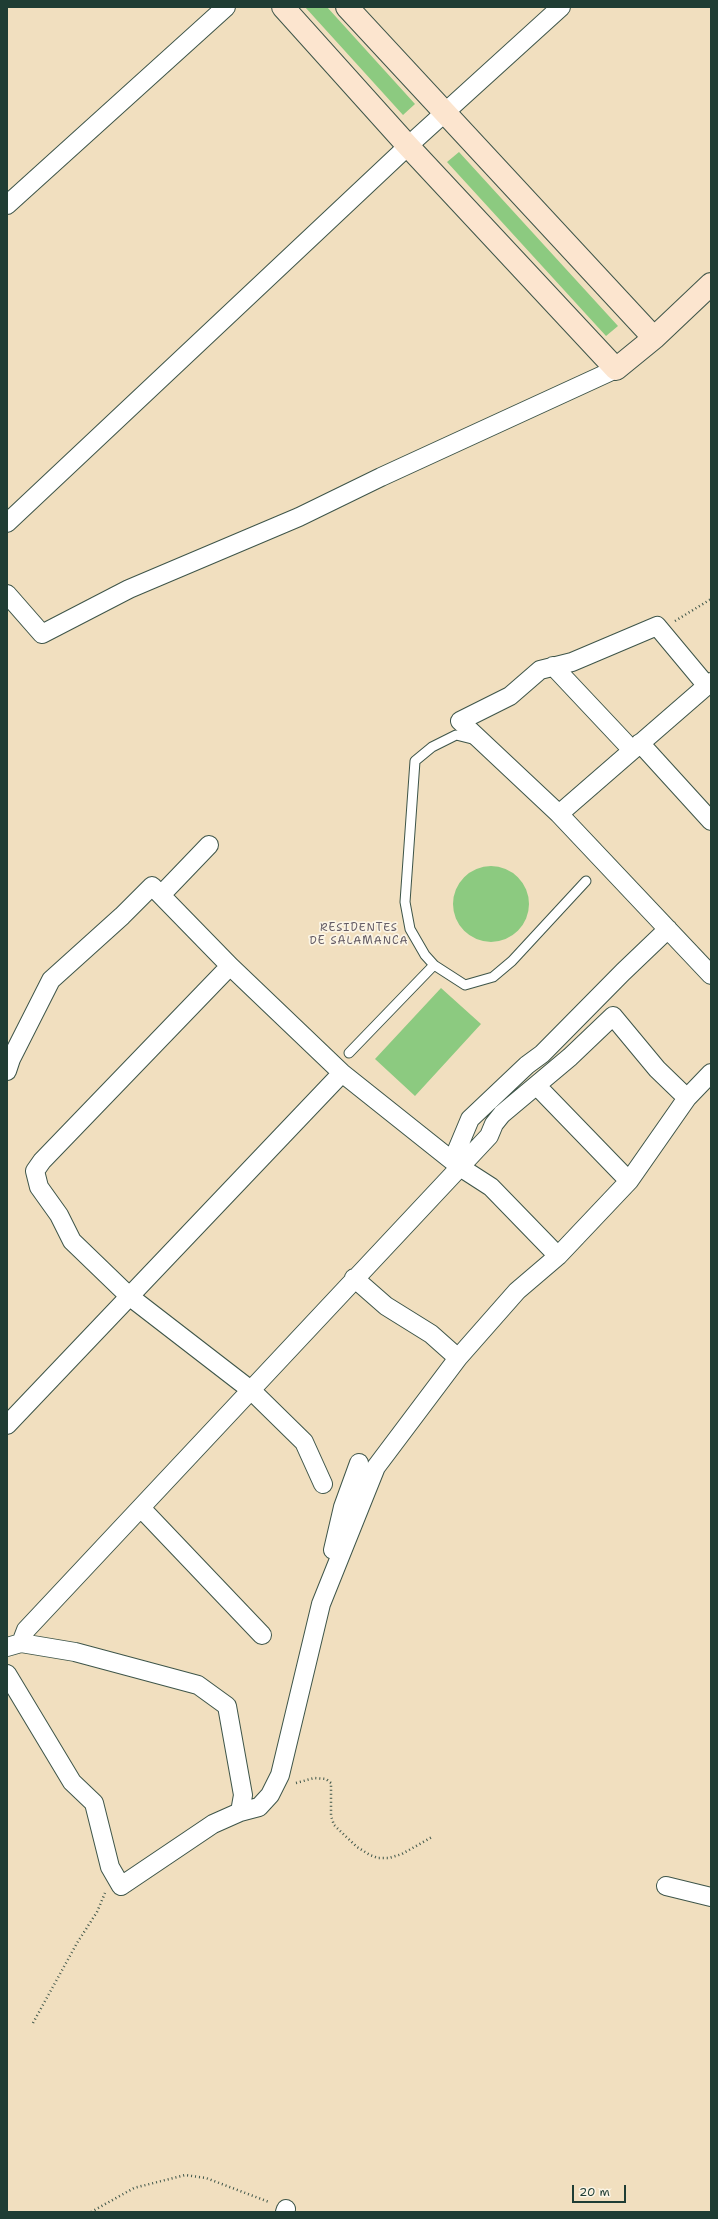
<!DOCTYPE html>
<html>
<head>
<meta charset="utf-8">
<style>
  body { margin:0 }
  #map { position:relative; width:718px; height:2219px; overflow:hidden; background:#f1dfbf; font-family:"Shantell Sans",sans-serif }
  canvas { display:block }
  .frame { position:absolute; inset:0; border:8px solid #1f3d34; pointer-events:none }
  .scale { position:absolute; left:572px; top:2185px; width:54px; height:18px; box-sizing:border-box; border:2px solid #1f3d34; border-top:0; padding-left:5px; font-size:12px; line-height:14px; white-space:nowrap; color:#1f3d34; -webkit-text-stroke:3px #fcf5e5; paint-order:stroke }
</style>
</head>
<body>
<div id="map">
<canvas width="718" height="2219"></canvas>
<div class="frame"></div>
<div class="scale">20 m</div>
</div>
<script>
const c = document.querySelector('canvas').getContext('2d');
c.lineJoin = 'round';
function fill(path, color) {
  c.fillStyle = color;
  c.fill(path, 'evenodd');
}
function toPath(rows) {
  const path = new Path2D();
  for (const r of rows) {
    if (r.length === 3) {
      path.moveTo(r[0] + r[2], r[1]);
      path.arc(r[0], r[1], r[2], 0, 2 * Math.PI);
      continue;
    }
    path.moveTo(r[0], r[1]);
    for (let i = 2; i < r.length; i += 2) path.lineTo(r[i], r[i + 1]);
  }
  return path;
}
function trace(path, color, width, dash) {
  c.strokeStyle = color;
  c.lineWidth = width;
  c.lineCap = dash ? 'butt' : 'round';
  c.setLineDash(dash || []);
  c.stroke(path);
}
function write(font, color, halo, rows, align = 'center') {
  c.font = font + ' "Shantell Sans",sans-serif';
  c.lineWidth = 3.5;
  c.setLineDash([]);
  c.textBaseline = 'middle';
  c.strokeStyle = halo;
  c.fillStyle = color;
  for (const [text, x, y, turn = 0] of rows) {
    c.save();
    c.translate(x, y);
    c.rotate((+turn || 0) * Math.PI / 180);
    c.textAlign = isNaN(turn) ? turn : align;
    if (halo) c.strokeText(text, 0, 0);
    c.fillText(text, 0, 0);
    c.restore();
  }
}
fill(toPath([
  [305,7,327,7,415,104,403,115],
  [459,152,618,326,606,336,447,162],
  [491,904,38],
  [441,988,481,1024,415,1096,375,1059]
]), '#8cca80');
const lane = toPath([
  [476,740,456,735,432,747,415,761,405,902,410,929,425,955,434,965,465,985,493,977,512,961,586,881],
  [349,1053,434,965]
]);
const street = toPath([
  [7,205,226,7],
  [7,523,408,146,561,7],
  [7,594,42,634,129,589,299,517,381,477,616,369],
  [553,666,632,750],
  [707,686,657,626,572,662,540,670,510,696,460,721,559,814,711,975],
  [640,743,711,821],
  [559,814,711,682],
  [161,895,209,845],
  [230,966,42,1161,35,1171,39,1187,59,1215,72,1241,129,1296,252,1391,304,1442,323,1484],
  [7,1071,11,1059,51,980,122,916,152,886,230,966,342,1073,460,1167,491,1187,558,1256],
  [537,1086,629,1181],
  [460,1167,489,1136,494,1124,502,1114,570,1057,613,1016,657,1069,687,1098],
  [354,1278,386,1306,431,1334,458,1358],
  [7,1425,342,1073],
  [141,1508,262,1635],
  [333,1550,343,1507,359,1463],
  [21,1643,26,1630,460,1167,457,1150,470,1119,527,1065,542,1054,623,972,668,929],
  [7,1647,21,1643,75,1652,198,1685,227,1706,243,1795,240,1812],
  [7,1674,72,1782,94,1803,110,1867,121,1886,213,1824,240,1812,259,1807,270,1795,280,1775,321,1604,376,1467,458,1358,517,1291,558,1256,629,1181,687,1098,711,1073],
  [666,1886,711,1897],
  [285,2212,286,2209]
]);
const secondary = toPath([
  [283,7,408,146,616,369,654,338,711,284],
  [347,7,654,338]
]);
trace(lane, '#3e5549', 11);
trace(street, '#3e5549', 20);
trace(secondary, '#3e5549', 24);
trace(toPath([
  [675,621,711,599],
  [296,1783,314,1778,326,1779,331,1783,331,1816,334,1825,357,1847,370,1855,378,1858,389,1858,402,1854,432,1837],
  [33,2023,77,1943,97,1912,105,1893],
  [91,2212,134,2188,185,2175,206,2178,269,2202]
]), '#3e5549', 2.5, [1, 3]);
trace(lane, '#fff', 9);
trace(street, '#fff', 18);
trace(secondary, '#fce5cf', 22);
c.letterSpacing = '1px';
write('11px', '#635b64', '#fcf5e5', [
  ["RESIDENTES",359,928],
  ["DE SALAMANCA",359,941]
]);
c.letterSpacing = '0px';
</script>
</body>
</html>
